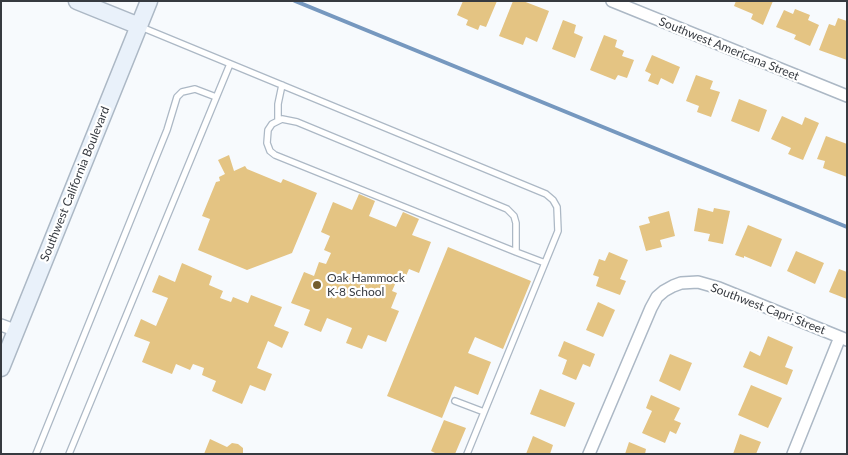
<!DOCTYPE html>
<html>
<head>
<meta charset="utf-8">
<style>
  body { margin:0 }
  #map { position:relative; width:848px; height:455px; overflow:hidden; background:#f7fafd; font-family:Lato,sans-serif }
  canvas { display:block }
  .frame { position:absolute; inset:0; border:2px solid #363a40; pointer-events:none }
</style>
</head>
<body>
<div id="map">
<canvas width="848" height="455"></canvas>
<div class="frame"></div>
</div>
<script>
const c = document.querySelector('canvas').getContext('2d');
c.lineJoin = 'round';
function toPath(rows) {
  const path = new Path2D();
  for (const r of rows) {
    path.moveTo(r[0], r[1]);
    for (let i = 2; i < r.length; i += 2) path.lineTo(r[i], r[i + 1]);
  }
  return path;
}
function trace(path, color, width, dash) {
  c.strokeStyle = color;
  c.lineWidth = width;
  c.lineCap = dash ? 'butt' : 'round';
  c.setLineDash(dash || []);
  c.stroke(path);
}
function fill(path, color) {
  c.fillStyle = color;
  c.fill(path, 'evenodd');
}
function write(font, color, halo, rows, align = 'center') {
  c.font = font + ' Lato,sans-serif';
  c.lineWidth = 4.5;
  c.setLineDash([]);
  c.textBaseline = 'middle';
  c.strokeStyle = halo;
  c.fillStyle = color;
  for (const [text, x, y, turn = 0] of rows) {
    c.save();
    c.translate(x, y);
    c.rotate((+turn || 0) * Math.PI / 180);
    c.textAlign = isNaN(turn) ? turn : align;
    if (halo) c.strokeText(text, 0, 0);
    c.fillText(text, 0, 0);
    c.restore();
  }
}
trace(toPath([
  [295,1,847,227]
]), '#7698bf', 4);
fill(toPath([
  [463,1,497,1,486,27,480,25,478,30,466,25,468,20,457,15],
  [513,1,523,1,549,11,537,42,526,37,523,45,499,36],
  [736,1,773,1,763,25,751,19,753,14,734,6],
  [795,9,810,15,808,20,819,25,810,46,794,39,796,35,776,27,784,10,793,14],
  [838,18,847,21,847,60,819,50,829,24,835,26],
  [563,20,576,25,574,33,583,37,575,58,552,49],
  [604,35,617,40,615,47,624,51,622,56,634,60,627,78,618,75,615,80,590,70],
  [652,55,680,67,673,84,661,78,658,85,648,81,651,74,645,71],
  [696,75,713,81,710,89,720,92,711,117,697,112,699,106,686,101],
  [739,99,767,110,759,132,731,121],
  [782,116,802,125,805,117,819,123,803,160,788,154,791,148,771,139],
  [826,136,847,144,847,177,823,168,825,161,817,159],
  [229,155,234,171,245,166,247,169,281,183,283,179,317,193,292,253,247,270,198,250,210,219,202,216,216,182,220,181,219,177,225,174,218,160],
  [359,194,375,201,369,216,396,227,403,212,419,219,412,235,431,242,419,273,409,269,403,283,397,280,392,291,397,293,391,308,399,311,386,342,368,335,362,349,346,343,352,328,327,318,321,332,304,325,310,310,291,303,304,272,314,276,319,262,326,264,331,253,324,250,330,236,321,232,333,202,352,210],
  [698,208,713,212,714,208,730,211,723,244,708,241,710,234,694,231],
  [669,211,675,236,660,240,662,247,646,251,639,226,650,223,648,217],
  [748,225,782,239,771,267,744,256,744,258,735,255],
  [448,247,531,281,503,349,475,337,468,353,491,362,478,395,455,386,442,418,387,396],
  [796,251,824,263,815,284,787,271],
  [609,252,628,260,620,279,626,281,620,295,596,286,599,277,593,275,599,259,605,261],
  [182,263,212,276,209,285,223,291,220,298,231,302,233,297,248,303,251,295,282,307,274,326,289,332,282,348,268,341,257,368,272,374,265,391,250,385,242,404,212,391,216,381,202,375,204,368,193,364,190,370,176,364,172,374,142,362,150,342,134,336,141,319,156,326,168,298,152,292,159,275,175,282],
  [839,269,847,272,847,299,829,292],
  [598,302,615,310,603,337,586,330],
  [768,336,793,347,785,367,793,370,787,385,743,367,750,351,760,356],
  [564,341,595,354,590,367,583,364,576,380,562,374,567,360,558,356],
  [670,354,692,363,680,391,659,381],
  [751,385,782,398,768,428,738,415],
  [540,389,575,403,565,427,530,414],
  [651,395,680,408,674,420,681,423,676,434,670,431,665,443,642,433,652,411,646,408],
  [444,420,466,428,455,454,437,454,431,451],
  [740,434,761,442,756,454,733,454],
  [533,436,553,445,550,454,526,454],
  [210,439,227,447,232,443,238,444,243,448,243,454,204,454],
  [629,442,646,449,645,454,625,454]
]), '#e4c483');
const lane = toPath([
  [141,27,546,194,553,200,557,207,558,231,467,454],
  [278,120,278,104,282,85],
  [516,252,516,223,514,216,507,209,297,122,282,119,272,124,268,130,267,143,270,151,275,155,516,252,545,263],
  [455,401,484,412],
  [36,454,167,130,177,97,182,92,195,89,216,97],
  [69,454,230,64]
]);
const street = toPath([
  [612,1,847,96],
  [1,325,17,331],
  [589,454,651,308,657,297,664,291,673,286,681,283,698,282,719,288,847,340],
  [793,454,840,337]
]);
const secondary = toPath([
  [77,1,139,26],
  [1,368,149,1]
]);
trace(lane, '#acb8c5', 8);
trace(street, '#acb8c5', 14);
trace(secondary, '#acb8c5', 19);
trace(lane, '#fff', 5.5);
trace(street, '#fff', 11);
trace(secondary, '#e9f1fa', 16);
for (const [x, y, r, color] of [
  [317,285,5,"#745e2e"]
]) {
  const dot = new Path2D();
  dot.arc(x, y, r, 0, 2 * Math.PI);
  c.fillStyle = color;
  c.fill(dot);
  trace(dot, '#fff', 2);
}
write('12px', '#363a40', '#fff', [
  ["Southwest Americana Street",729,49,22],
  ["Southwest California Boulevard",75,184,-68],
  ["Southwest Capri Street",768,309,21]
]);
write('12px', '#363a40', '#fff', [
  ["Oak Hammock",327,278],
  ["K-8 School",327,292]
], 'left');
</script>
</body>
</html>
